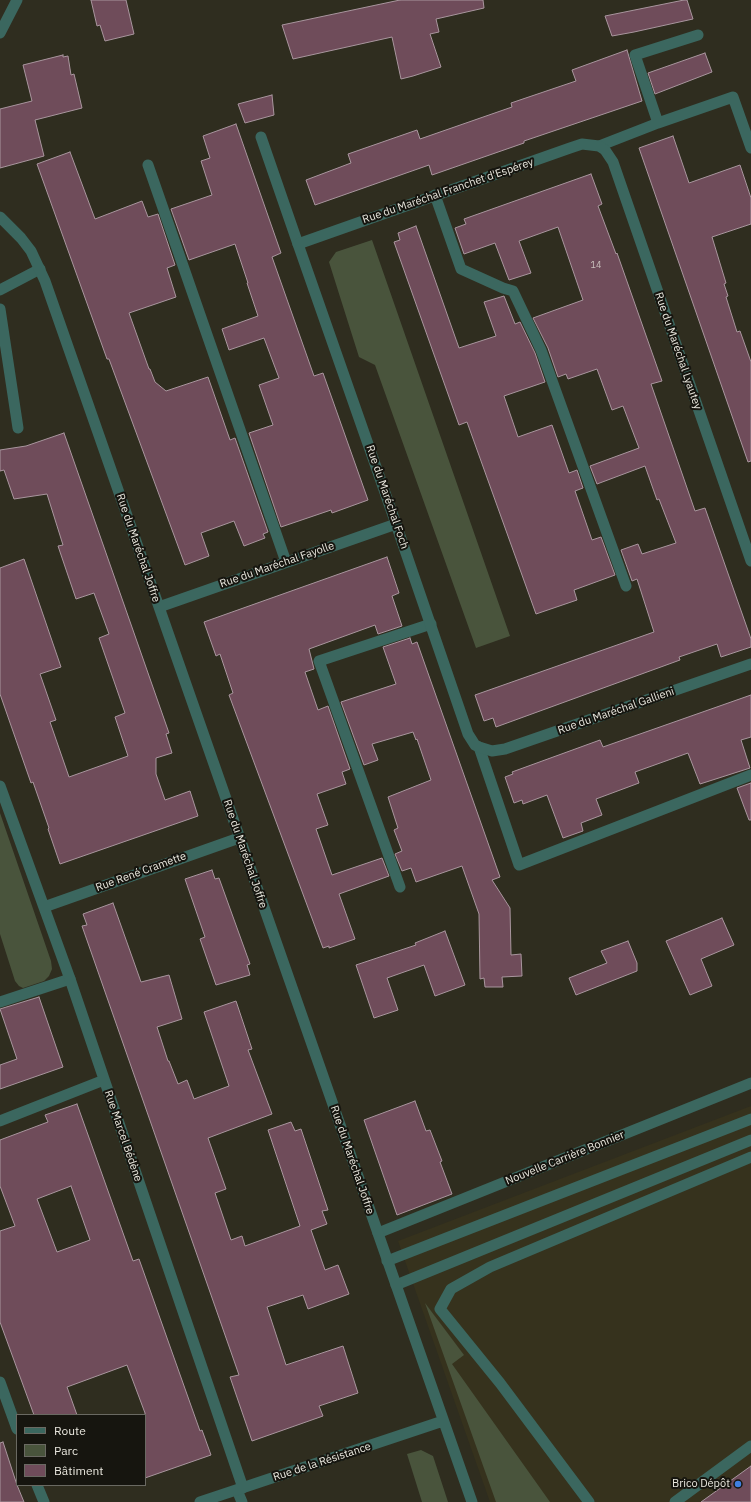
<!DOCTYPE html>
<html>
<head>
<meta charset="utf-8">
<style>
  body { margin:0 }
  #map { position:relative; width:751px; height:1502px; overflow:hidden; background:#2f2d1f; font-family:"IBM Plex Sans",sans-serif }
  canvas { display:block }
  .legend { position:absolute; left:16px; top:1414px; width:130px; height:72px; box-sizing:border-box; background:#16150f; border:1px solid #6a6962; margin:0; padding:5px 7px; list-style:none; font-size:12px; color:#e9e7de }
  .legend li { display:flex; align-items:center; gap:8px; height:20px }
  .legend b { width:20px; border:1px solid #6a6962 }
</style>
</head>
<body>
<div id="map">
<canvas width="751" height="1502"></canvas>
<ul class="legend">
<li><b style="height:5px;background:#3b675f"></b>Route</li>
<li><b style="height:11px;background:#49543c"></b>Parc</li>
<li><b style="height:11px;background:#6f4c5a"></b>Bâtiment</li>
</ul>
</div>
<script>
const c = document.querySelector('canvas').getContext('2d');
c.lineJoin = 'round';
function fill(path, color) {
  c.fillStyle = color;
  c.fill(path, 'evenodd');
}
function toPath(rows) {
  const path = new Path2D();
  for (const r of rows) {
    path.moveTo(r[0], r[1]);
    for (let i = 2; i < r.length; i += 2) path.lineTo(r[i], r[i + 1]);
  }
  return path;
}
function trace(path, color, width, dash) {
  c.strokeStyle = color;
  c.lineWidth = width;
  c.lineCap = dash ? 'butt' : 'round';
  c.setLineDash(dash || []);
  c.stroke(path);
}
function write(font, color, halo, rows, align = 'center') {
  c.font = font + ' "IBM Plex Sans",sans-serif';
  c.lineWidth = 4;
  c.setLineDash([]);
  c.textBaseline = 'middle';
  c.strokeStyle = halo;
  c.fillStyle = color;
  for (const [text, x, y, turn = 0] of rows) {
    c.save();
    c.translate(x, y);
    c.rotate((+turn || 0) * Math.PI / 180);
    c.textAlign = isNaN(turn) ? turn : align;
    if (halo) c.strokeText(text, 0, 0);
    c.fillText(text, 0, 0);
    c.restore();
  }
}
fill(toPath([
  [751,1106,751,1502,490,1502,398,1241]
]), '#36321d');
fill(toPath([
  [372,240,510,636,476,648,375,365,359,357,329,262,336,252],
  [0,813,51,961,52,969,49,976,44,981,23,988,19,986,15,981,0,934],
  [425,1303,464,1355,452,1364,550,1502,496,1502],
  [421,1450,433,1456,448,1502,422,1502,407,1454]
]), '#49543c');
const building = toPath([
  [91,0,126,0,134,34,105,41,100,25,97,26,91,0],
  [400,0,483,0,484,8,436,19,439,32,430,34,441,67,413,76,401,79,392,37,293,59,282,25,400,0],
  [684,0,687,0,693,19,634,32,612,36,605,16,684,0],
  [627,50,642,101,524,141,524,143,432,175,429,165,315,205,306,180,351,163,348,154,417,130,420,139,512,107,511,103,576,81,572,70,627,50],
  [705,53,712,72,655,94,648,73,705,53],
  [63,55,63,57,68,56,71,75,74,74,82,108,35,120,44,156,0,168,0,109,32,101,23,65,63,55],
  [272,95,274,115,245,123,238,104,272,95],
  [236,124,281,253,272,257,314,376,323,373,368,500,332,513,331,510,281,527,249,433,273,425,259,385,279,378,264,338,229,350,222,329,258,316,247,283,248,283,235,244,189,260,171,209,212,195,201,161,210,158,203,136,236,124],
  [673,136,689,183,740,165,751,198,751,224,712,237,726,283,724,284,728,296,726,297,737,332,740,331,751,362,751,461,748,462,639,148,673,136],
  [70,152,95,219,142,201,148,217,158,214,175,265,167,268,176,297,129,313,149,369,150,369,155,382,166,391,208,377,230,440,235,438,268,532,263,534,265,538,244,546,234,521,201,533,209,556,185,565,109,359,107,359,37,164,70,152],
  [591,174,602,204,598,206,616,254,617,253,662,381,651,384,695,511,705,508,751,639,751,647,721,657,717,644,679,657,680,660,669,664,496,727,493,718,484,721,475,695,654,632,637,579,632,581,621,550,638,544,642,554,676,543,659,499,657,500,645,466,597,484,590,466,639,448,623,406,612,410,597,369,568,379,566,374,558,377,548,348,533,318,583,300,558,227,519,241,531,273,509,280,495,243,464,254,455,228,466,224,464,219,591,174],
  [416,226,459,348,496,336,484,302,504,296,515,324,520,322,535,353,545,382,504,396,518,437,552,425,569,473,577,470,583,488,575,491,592,540,601,537,615,575,574,590,577,600,536,614,467,422,459,425,394,242,400,240,398,233,416,226],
  [64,433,169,733,166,734,172,753,156,758,156,774,165,800,190,791,198,816,60,864,48,829,49,828,33,782,31,783,0,694,0,568,24,559,61,667,40,674,56,720,50,722,69,777,128,756,115,717,125,713,99,638,109,634,94,593,76,599,58,546,63,545,47,494,14,499,4,470,0,471,0,450,26,446,64,433],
  [387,557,399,593,392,596,402,626,378,634,375,625,309,649,314,669,305,672,318,710,328,706,350,769,342,772,346,784,317,794,328,825,316,829,332,875,382,858,389,876,339,894,355,939,329,948,329,946,323,948,229,695,233,693,220,654,216,656,204,622,387,557],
  [410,638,412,644,417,642,500,877,492,880,510,908,511,955,521,954,522,976,502,977,503,987,485,987,484,978,480,979,479,914,462,866,416,882,411,868,402,871,395,854,402,851,394,830,398,828,388,797,431,780,417,739,416,740,413,732,372,744,378,760,364,765,341,702,396,684,383,647,410,638],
  [751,695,751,737,741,740,750,768,700,784,688,753,635,772,639,783,596,799,602,815,581,823,583,831,563,838,547,795,523,804,522,800,514,803,505,777,513,774,512,772,600,740,603,747,751,695],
  [751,783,751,820,749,820,737,788,751,783],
  [212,870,215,879,219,878,250,964,247,965,250,975,216,985,200,939,205,937,185,879,212,870],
  [113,903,141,982,169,975,182,1019,157,1027,168,1061,169,1061,178,1084,187,1080,194,1099,229,1086,204,1012,236,1001,252,1049,248,1050,272,1114,208,1138,226,1189,215,1193,231,1240,242,1236,245,1246,300,1226,268,1130,291,1122,295,1131,301,1129,328,1210,322,1211,327,1224,311,1230,325,1270,338,1265,349,1294,308,1309,303,1295,267,1307,286,1365,343,1346,358,1393,319,1406,323,1416,252,1441,230,1377,239,1375,82,926,87,925,83,914,113,903],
  [722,918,734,945,701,959,712,986,690,995,666,941,722,918],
  [445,931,465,985,435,996,424,965,387,978,398,1010,374,1018,356,965,416,945,415,943,445,931],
  [628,941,637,963,637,971,576,995,569,978,607,963,601,951,628,941],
  [39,997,63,1067,0,1089,0,1065,17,1059,0,1009,39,997],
  [415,1101,426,1131,430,1130,442,1161,440,1162,452,1194,397,1215,364,1120,415,1101],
  [77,1104,133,1261,139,1259,200,1431,202,1430,211,1455,145,1478,145,1413,127,1365,67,1387,77,1415,34,1415,0,1322,0,1231,15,1226,0,1186,0,1140,48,1122,45,1115,77,1104],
  [71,1186,90,1240,57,1252,37,1199,71,1186],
  [3,1442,17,1485,24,1502,0,1502,0,1443,3,1442],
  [751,1466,751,1502,701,1502,751,1466]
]);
fill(building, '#6f4c5a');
trace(building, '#a9969e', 1);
trace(toPath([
  [658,123,733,97,751,148],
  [261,137,298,244],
  [599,146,658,123,635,55,698,35],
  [148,165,286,562],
  [435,195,461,269,503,288,513,291,541,350,626,586],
  [0,290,40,269],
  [0,309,18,428],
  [479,747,519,865,751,775],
  [400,887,319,661,431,624],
  [0,1002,70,979],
  [378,1233,751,1083],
  [387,1261,751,1119],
  [396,1285,751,1140],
  [237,1490,242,1502],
  [589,1502,500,1383,440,1309,451,1289,490,1267,751,1157],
  [675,1502,751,1446]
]), '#3b675f', 11);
trace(toPath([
  [0,33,17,0],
  [0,217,21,238,31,251,45,281,472,1502],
  [751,561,613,162,605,150,599,146,582,144,570,148,298,244,396,524,468,734,475,745,479,747,492,751,505,749,751,664],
  [159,607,396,524],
  [0,786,70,979,243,1488],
  [44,907,239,838],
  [0,1121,104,1080],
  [0,1382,17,1429],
  [37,1485,44,1502],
  [200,1502,443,1421]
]), '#3b675f', 11);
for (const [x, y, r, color] of [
  [738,1484,4,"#3f7fe0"]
]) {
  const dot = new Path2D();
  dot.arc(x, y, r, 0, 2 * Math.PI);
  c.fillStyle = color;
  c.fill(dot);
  trace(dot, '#16150f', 1.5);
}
write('9px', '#cac0bd', null, [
  ["14",596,265]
]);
write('11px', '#e9e7de', '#16150f', [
  ["Rue du Maréchal Franchet d'Espérey",448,191,-19],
  ["Rue du Maréchal Lyautey",678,351,71],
  ["Rue du Maréchal Foch",387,497,71],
  ["Rue du Maréchal Joffre",138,548,71],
  ["Rue du Maréchal Fayolle",277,565,-19],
  ["Rue du Maréchal Gallieni",616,711,-19],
  ["Rue du Maréchal Joffre",245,854,71],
  ["Rue René Cramette",141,872,-20],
  ["Rue Marcel Bédène",123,1136,71],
  ["Nouvelle Carrière Bonnier",565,1158,-22],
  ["Rue du Maréchal Joffre",352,1160,71],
  ["Rue de la Résistance",322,1462,-18]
]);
write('11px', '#e9e7de', '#16150f', [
  ["Brico Dépôt",730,1484]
], 'right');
</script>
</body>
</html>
